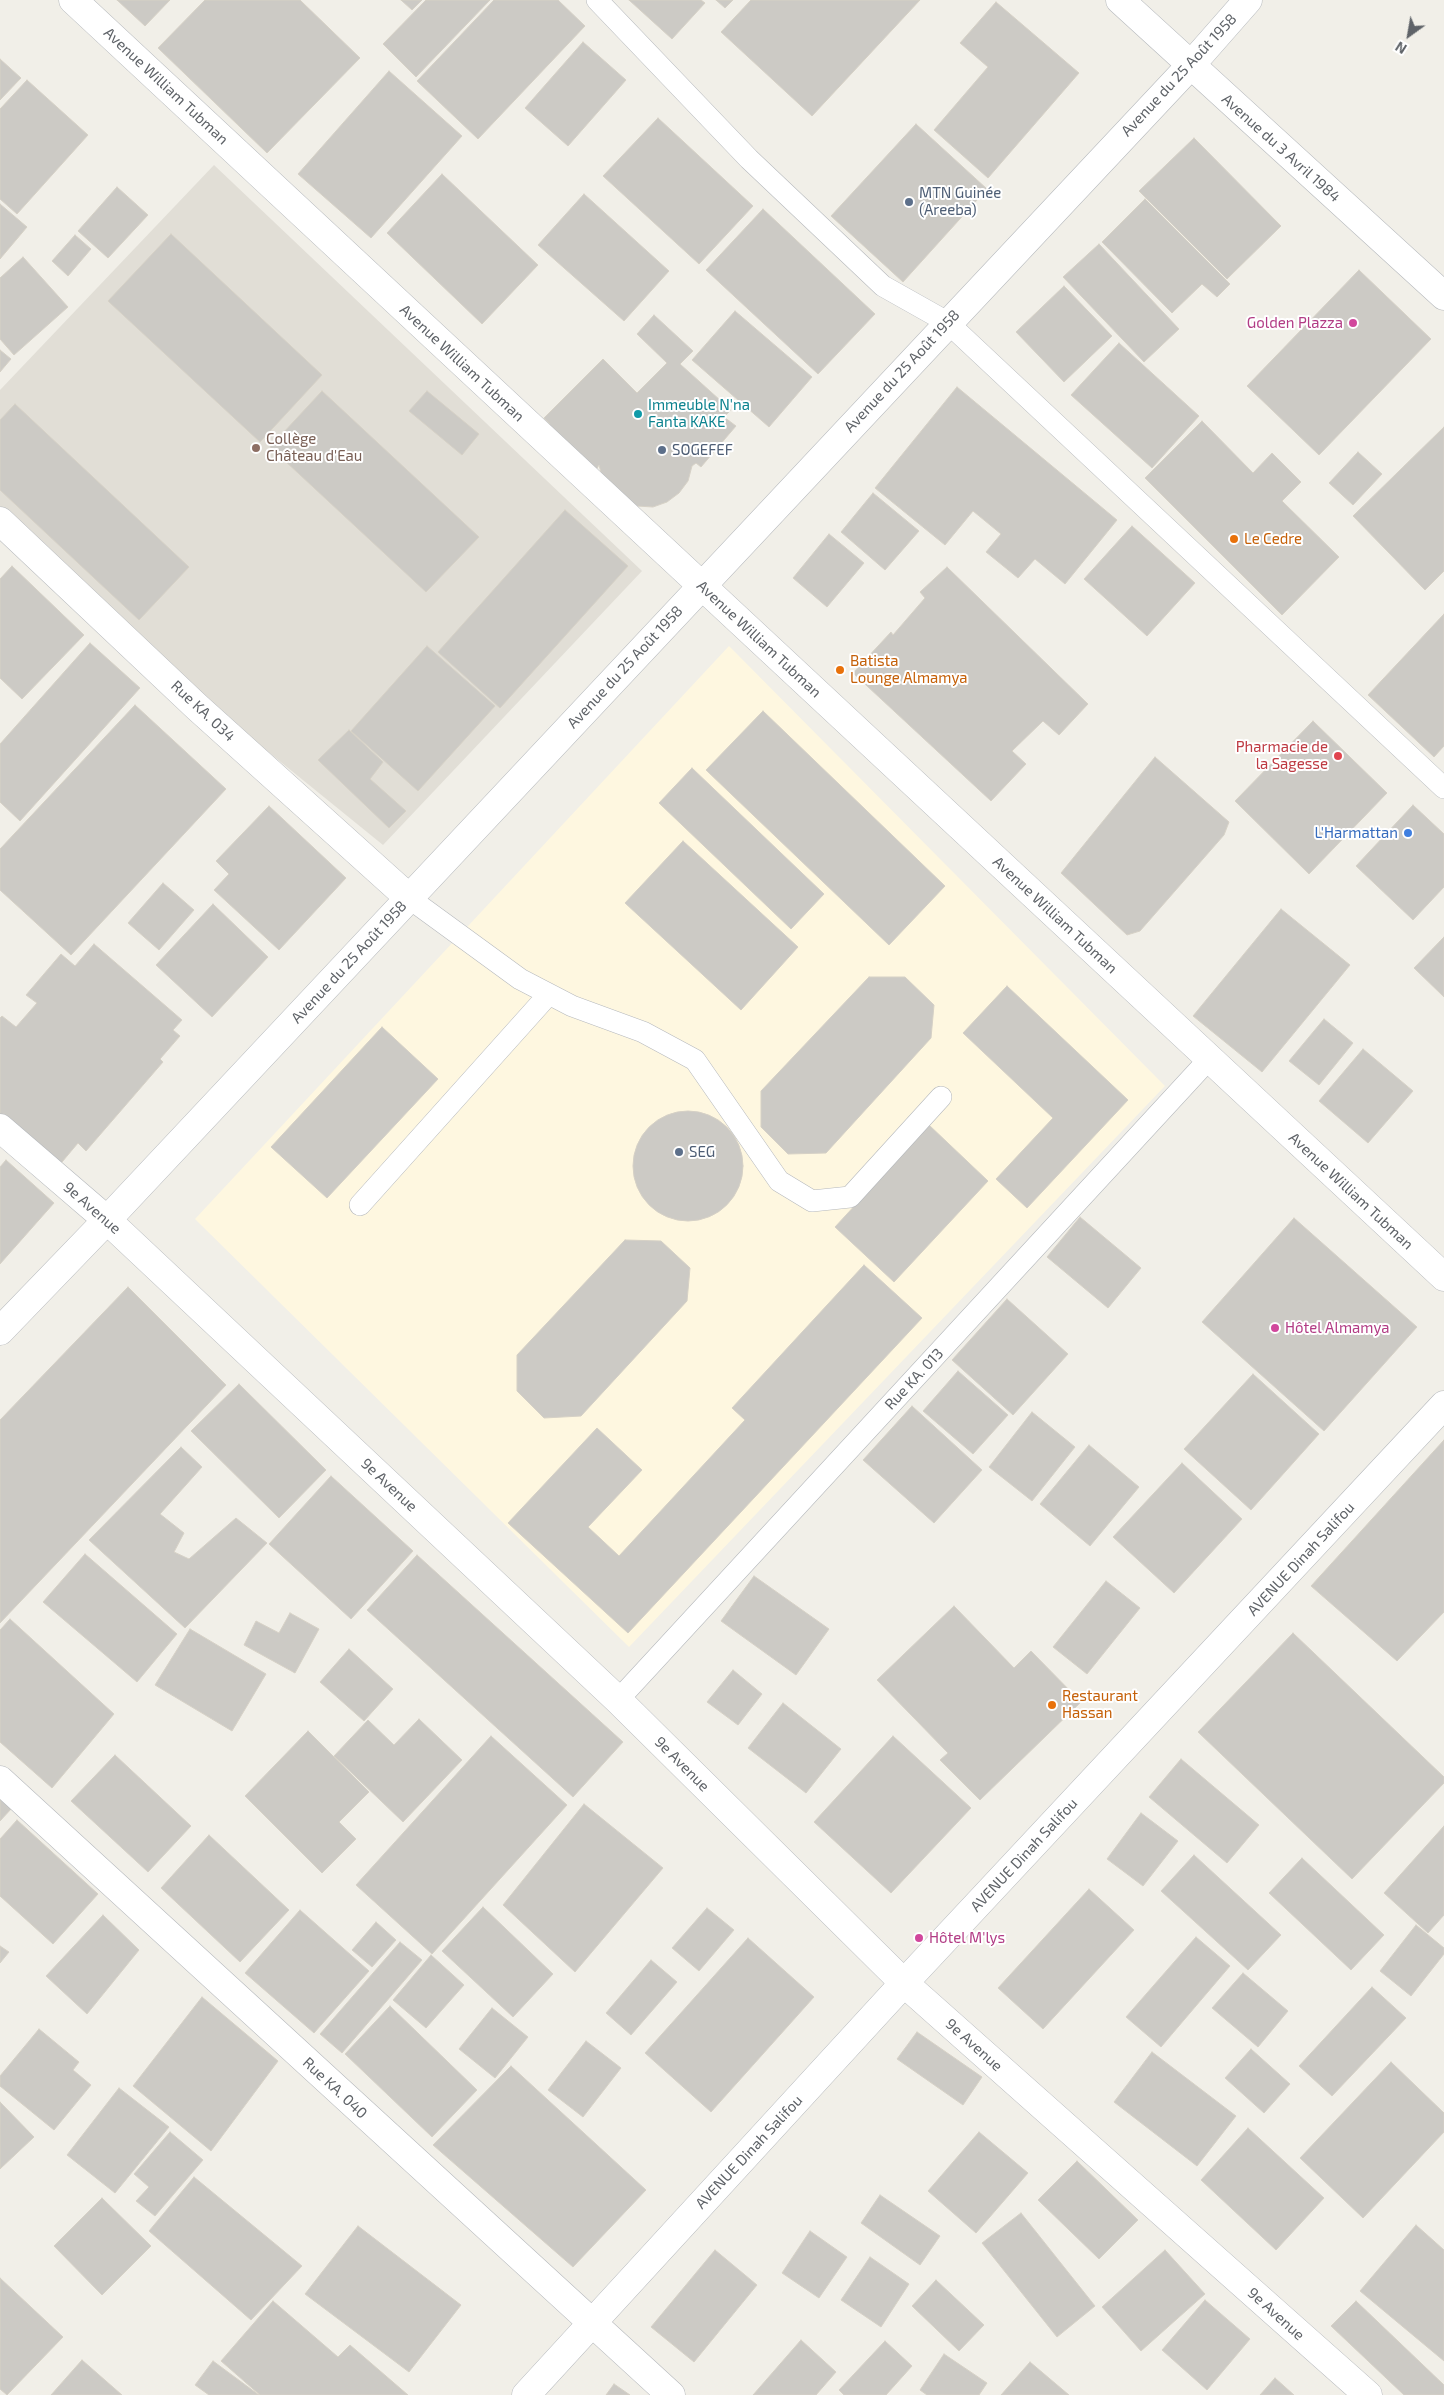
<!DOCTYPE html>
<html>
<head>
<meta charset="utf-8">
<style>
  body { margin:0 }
  #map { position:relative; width:1444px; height:2395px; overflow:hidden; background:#f1efe8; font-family:"Exo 2",sans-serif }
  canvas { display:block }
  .north { position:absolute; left:1384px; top:10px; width:50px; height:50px; -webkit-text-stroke:4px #fff; paint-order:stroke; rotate:212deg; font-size:14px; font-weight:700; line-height:20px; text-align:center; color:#5f6368 }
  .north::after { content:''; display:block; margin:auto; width:18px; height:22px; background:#5f6368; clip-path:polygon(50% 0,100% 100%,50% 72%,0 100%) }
</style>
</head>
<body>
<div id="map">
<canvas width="1444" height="2395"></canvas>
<div class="north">N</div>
</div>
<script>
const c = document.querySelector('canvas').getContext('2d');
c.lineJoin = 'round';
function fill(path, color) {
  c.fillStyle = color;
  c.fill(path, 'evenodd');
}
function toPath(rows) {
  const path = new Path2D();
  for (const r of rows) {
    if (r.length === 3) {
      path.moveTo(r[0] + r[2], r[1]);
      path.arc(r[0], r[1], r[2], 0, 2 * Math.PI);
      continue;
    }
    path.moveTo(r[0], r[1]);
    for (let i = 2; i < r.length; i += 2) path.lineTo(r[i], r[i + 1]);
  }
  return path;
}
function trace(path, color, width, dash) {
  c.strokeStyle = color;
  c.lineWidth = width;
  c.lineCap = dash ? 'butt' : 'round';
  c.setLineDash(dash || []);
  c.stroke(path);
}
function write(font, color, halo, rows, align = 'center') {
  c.font = font + ' "Exo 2",sans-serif';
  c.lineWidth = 4;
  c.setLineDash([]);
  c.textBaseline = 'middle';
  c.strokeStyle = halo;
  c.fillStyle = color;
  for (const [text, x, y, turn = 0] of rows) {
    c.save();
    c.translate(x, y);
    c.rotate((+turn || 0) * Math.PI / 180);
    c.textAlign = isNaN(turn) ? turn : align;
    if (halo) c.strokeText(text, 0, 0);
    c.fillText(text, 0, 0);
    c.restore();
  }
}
fill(toPath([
  [729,646,1165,1086,629,1647,195,1219]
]), '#fef7e0');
fill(toPath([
  [214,165,642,571,383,845,155,660,0,506,0,390]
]), '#e1ded6');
const building = toPath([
  [117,0,170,0,145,26,117,0],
  [205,0,300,0,360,58,267,153,158,48,205,0],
  [401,0,422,0,412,10,401,0],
  [426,0,490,0,416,77,383,44,426,0],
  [494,0,558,0,585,26,478,139,417,81,494,0],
  [629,0,701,0,705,3,672,39,629,0],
  [716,0,733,0,725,8,716,0],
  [751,0,920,0,812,116,721,32,751,0],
  [996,2,1079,73,988,178,934,130,988,67,960,43,996,2],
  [583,42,626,80,568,146,525,108,583,42],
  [0,59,21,78,0,100,0,59],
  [389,71,462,136,371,238,298,174,389,71],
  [27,80,88,135,17,214,0,199,0,109,27,80],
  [658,118,753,206,699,264,603,176,658,118],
  [916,124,987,189,903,282,831,216,916,124],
  [1194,138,1281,226,1227,279,1139,191,1194,138],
  [442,174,538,265,482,324,387,233,442,174],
  [117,187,148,215,108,258,78,231,117,187],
  [584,194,669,271,624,321,538,245,584,194],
  [1145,199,1230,284,1217,297,1202,284,1172,313,1102,242,1145,199],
  [0,204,27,227,0,259,0,204],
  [763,209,875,314,818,374,706,270,763,209],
  [171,234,322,375,260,442,108,301,171,234],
  [75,235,91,249,68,276,52,261,75,235],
  [1099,244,1179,329,1144,362,1063,277,1099,244],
  [23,257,68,307,14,355,0,339,0,278,23,257],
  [1359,270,1431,339,1319,455,1247,386,1359,270],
  [1064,286,1112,336,1064,382,1016,332,1064,286],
  [735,311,812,377,769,427,692,360,735,311],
  [654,315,693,351,680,364,731,410,724,417,736,426,701,467,696,463,692,466,688,481,679,493,667,502,653,507,637,506,623,502,603,480,599,465,596,470,546,427,550,424,544,418,603,359,637,393,667,363,637,334,654,315],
  [1119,343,1199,416,1152,468,1071,395,1119,343],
  [0,350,11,359,0,372,0,350],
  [957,387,1117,520,1065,584,1035,559,1018,578,986,552,1001,534,973,511,945,545,875,488,957,387],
  [322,391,479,537,426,592,270,447,322,391],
  [427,391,479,434,462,455,409,411,427,391],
  [15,404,189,567,139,620,0,490,0,420,15,404],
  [1202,421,1253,473,1272,453,1301,482,1282,501,1339,557,1282,615,1145,478,1202,421],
  [1444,427,1444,571,1425,590,1353,516,1444,427],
  [1358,452,1382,474,1353,505,1329,483,1358,452],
  [873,493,919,531,885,570,841,532,873,493],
  [565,510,628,566,500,708,438,652,565,510],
  [1132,526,1195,583,1147,636,1084,579,1132,526],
  [829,534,864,563,827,607,793,578,829,534],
  [12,566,84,635,22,699,0,678,0,579,12,566],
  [947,567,1088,704,1059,735,1043,721,1012,751,1026,764,991,801,853,673,891,632,893,635,925,598,920,592,947,567],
  [1444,614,1444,746,1434,757,1368,695,1444,614],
  [90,643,140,688,20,821,0,802,0,744,90,643],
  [427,646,495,706,418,791,351,731,427,646],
  [135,705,226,789,71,955,0,890,0,849,135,705],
  [763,711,945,886,889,945,706,770,763,711],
  [1313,721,1387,793,1309,874,1235,801,1313,721],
  [349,730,383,762,370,779,406,811,389,828,318,760,349,730],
  [1155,757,1229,822,1224,835,1140,931,1127,935,1061,873,1155,757],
  [692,768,824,894,791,929,659,803,692,768],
  [1413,805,1444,834,1444,887,1413,920,1356,866,1413,805],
  [269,806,346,878,279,950,214,890,229,874,216,861,269,806],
  [683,841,798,947,741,1010,625,903,683,841],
  [163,883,194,910,159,950,128,923,163,883],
  [213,904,268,957,212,1017,156,965,213,904],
  [1281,909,1350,965,1262,1072,1193,1016,1281,909],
  [1444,937,1444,997,1414,968,1444,937],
  [94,944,182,1020,173,1030,180,1036,160,1059,163,1062,86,1151,78,1143,57,1168,0,1119,0,1018,2,1016,16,1027,37,1003,26,995,61,954,75,966,94,944],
  [869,977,905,977,934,1005,931,1038,826,1153,788,1154,761,1127,761,1091,869,977],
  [1007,986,1128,1100,1027,1208,996,1179,1053,1118,963,1033,1007,986],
  [1324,1019,1353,1043,1319,1085,1289,1061,1324,1019],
  [382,1027,438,1079,327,1198,271,1147,382,1027],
  [1363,1049,1413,1091,1368,1143,1319,1101,1363,1049],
  [688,1166,55],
  [929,1125,988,1181,894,1282,835,1227,929,1125],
  [6,1160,54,1203,0,1264,0,1167,6,1160],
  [1080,1217,1141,1268,1108,1308,1047,1257,1080,1217],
  [1294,1218,1417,1327,1324,1431,1202,1322,1294,1218],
  [625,1240,661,1241,690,1268,687,1301,581,1416,544,1418,517,1391,517,1355,625,1240],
  [864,1265,922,1318,628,1633,508,1523,597,1428,642,1470,588,1527,619,1556,745,1420,732,1408,864,1265],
  [128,1287,226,1385,0,1623,0,1420,128,1287],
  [1007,1299,1068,1354,1013,1415,952,1360,1007,1299],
  [958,1371,1008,1415,973,1454,923,1411,958,1371],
  [1253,1374,1319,1434,1251,1510,1184,1449,1253,1374],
  [239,1384,326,1470,279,1518,191,1431,239,1384],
  [912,1406,982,1470,934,1523,863,1460,912,1406],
  [1032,1412,1075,1447,1032,1501,989,1467,1032,1412],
  [1444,1440,1444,1612,1397,1661,1311,1586,1444,1440],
  [1089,1445,1139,1487,1090,1546,1040,1504,1089,1445],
  [181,1447,202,1467,160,1514,184,1533,174,1552,189,1559,236,1518,267,1543,185,1628,89,1540,181,1447],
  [1182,1463,1242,1519,1174,1593,1113,1537,1182,1463],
  [331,1476,413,1551,351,1619,269,1544,331,1476],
  [85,1554,177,1634,137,1682,43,1602,85,1554],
  [417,1555,623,1742,573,1797,367,1610,417,1555],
  [754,1576,829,1629,796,1675,721,1621,754,1576],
  [1106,1581,1140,1608,1087,1674,1053,1647,1106,1581],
  [954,1606,1014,1668,1031,1651,1081,1702,980,1800,940,1760,948,1753,877,1680,954,1606],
  [290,1613,319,1629,295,1673,244,1645,256,1621,279,1633,290,1613],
  [10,1619,114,1714,52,1788,0,1742,0,1630,10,1619],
  [190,1629,266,1674,232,1731,155,1685,190,1629],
  [1293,1633,1444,1777,1444,1783,1352,1879,1198,1732,1293,1633],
  [349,1649,393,1689,364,1721,320,1682,349,1649],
  [733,1670,762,1694,738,1725,707,1702,733,1670],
  [783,1703,841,1749,806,1793,748,1748,783,1703],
  [419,1719,462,1760,403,1822,334,1756,368,1720,394,1745,419,1719],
  [308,1731,369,1792,339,1822,356,1839,322,1873,245,1796,308,1731],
  [491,1736,567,1805,432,1954,356,1885,491,1736],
  [893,1736,971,1808,891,1893,814,1822,893,1736],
  [115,1755,191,1826,148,1872,71,1801,115,1755],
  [1181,1759,1259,1825,1227,1863,1149,1797,1181,1759],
  [0,1798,12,1808,0,1821,0,1798],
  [584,1804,663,1868,575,1972,503,1905,584,1804],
  [1141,1813,1178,1841,1143,1886,1107,1859,1141,1813],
  [17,1820,98,1894,53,1944,0,1896,0,1839,17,1820],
  [1444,1826,1444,1915,1428,1933,1384,1893,1444,1826],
  [209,1835,289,1910,240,1962,161,1888,209,1835],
  [1194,1855,1281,1935,1248,1970,1161,1891,1194,1855],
  [1302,1858,1384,1935,1351,1970,1269,1893,1302,1858],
  [1089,1889,1134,1930,1043,2029,998,1988,1089,1889],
  [483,1907,553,1974,513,2017,442,1951,483,1907],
  [707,1908,734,1930,699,1971,672,1948,707,1908],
  [300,1910,369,1971,314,2033,245,1973,300,1910],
  [103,1915,139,1950,87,2014,46,1976,103,1915],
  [376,1922,396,1940,372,1967,352,1950,376,1922],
  [1416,1925,1444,1948,1444,1954,1411,1996,1380,1971,1416,1925],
  [1196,1937,1230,1966,1161,2047,1126,2017,1196,1937],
  [748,1938,814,1997,711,2112,645,2053,748,1938],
  [400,1942,422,1960,342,2053,320,2034,400,1942],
  [0,1946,9,1952,0,1963,0,1946],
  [431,1955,464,1985,426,2028,393,2000,431,1955],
  [651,1960,677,1982,631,2035,606,2013,651,1960],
  [1243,1973,1288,2011,1258,2047,1212,2008,1243,1973],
  [1372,1987,1406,2018,1332,2096,1299,2066,1372,1987],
  [202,1997,278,2061,211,2151,133,2086,202,1997],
  [390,2006,477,2090,432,2137,345,2054,390,2006],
  [492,2008,528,2037,495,2078,459,2049,492,2008],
  [39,2029,79,2062,73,2070,91,2085,54,2130,0,2086,0,2076,39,2029],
  [917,2032,982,2077,963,2105,897,2059,917,2032],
  [586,2041,621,2068,583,2117,548,2090,586,2041],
  [1251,2049,1290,2084,1264,2113,1225,2078,1251,2049],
  [1152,2052,1236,2116,1197,2166,1114,2102,1152,2052],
  [1391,2062,1444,2113,1444,2132,1363,2218,1300,2158,1391,2062],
  [511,2066,646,2190,573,2267,433,2145,511,2066],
  [119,2088,169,2127,115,2193,67,2155,119,2088],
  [0,2102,34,2137,0,2169,0,2102],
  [1248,2128,1324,2198,1276,2250,1201,2180,1248,2128],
  [170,2132,203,2160,155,2216,136,2201,149,2187,134,2174,170,2132],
  [979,2132,1028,2173,976,2233,928,2191,979,2132],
  [1077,2161,1138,2220,1099,2259,1038,2200,1077,2161],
  [194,2177,302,2266,251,2320,149,2231,194,2177],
  [880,2195,940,2236,920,2265,861,2223,880,2195],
  [102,2198,151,2246,102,2295,54,2246,102,2198],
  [1021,2213,1095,2306,1057,2337,982,2243,1021,2213],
  [1416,2225,1444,2250,1444,2361,1360,2291,1416,2225],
  [358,2226,461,2305,409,2372,305,2294,358,2226],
  [810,2231,847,2257,819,2298,782,2273,810,2231],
  [715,2250,757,2285,694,2362,651,2327,715,2250],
  [1165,2250,1205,2294,1141,2351,1102,2307,1165,2250],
  [870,2257,909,2284,881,2327,841,2300,870,2257],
  [0,2278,63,2337,7,2395,0,2389,0,2278],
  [936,2280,984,2325,959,2351,912,2306,936,2280],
  [1205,2300,1250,2339,1207,2390,1162,2350,1205,2300],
  [273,2301,338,2357,350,2345,408,2395,260,2395,221,2361,273,2301],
  [1356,2301,1444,2385,1444,2395,1404,2395,1331,2326,1356,2301],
  [801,2340,836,2372,816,2395,753,2395,801,2340],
  [885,2341,912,2366,886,2395,844,2395,839,2390,885,2341],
  [944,2354,987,2383,979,2395,927,2395,920,2390,944,2354],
  [82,2360,122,2395,51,2395,82,2360],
  [213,2361,259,2395,209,2395,195,2385,213,2361],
  [1030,2362,1069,2395,1001,2395,1030,2362],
  [1275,2378,1294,2395,1260,2395,1275,2378],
  [614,2384,630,2395,606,2395,614,2384]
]);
fill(building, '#cccac5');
trace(building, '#d6d1c6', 1);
const service = toPath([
  [597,0,749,159,883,286,947,322,1444,788],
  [409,898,520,979,572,1006,643,1032,695,1060,779,1181,812,1201,850,1197,941,1097],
  [360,1205,549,994],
  [618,1700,1210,1058]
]);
const minor = toPath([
  [73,0,1444,1277],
  [1120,0,1444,296],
  [0,521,197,707,409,898],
  [0,1128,107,1220,618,1700,904,1983,1368,2395],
  [0,1331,107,1220,1190,66,1248,0],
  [0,1780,671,2395],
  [526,2395,904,1983,1444,1405]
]);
trace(service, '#b5b8bc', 22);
trace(minor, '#b5b8bc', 29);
trace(service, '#fff', 21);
trace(minor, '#fff', 28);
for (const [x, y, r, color] of [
  [909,202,5,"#5c6f8a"],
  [1353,323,5,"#d1479c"],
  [638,414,5,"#0f9aa8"],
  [256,448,5,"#8d6e63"],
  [662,450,5,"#5c6f8a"],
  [1234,539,5,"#e8710a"],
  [840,670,5,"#e8710a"],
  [1338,756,5,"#e0444e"],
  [1408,833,5,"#3f7fe0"],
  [679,1152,5,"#5c6f8a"],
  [1275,1328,5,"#d1479c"],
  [1052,1705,5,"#e8710a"],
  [919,1938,5,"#d1479c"]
]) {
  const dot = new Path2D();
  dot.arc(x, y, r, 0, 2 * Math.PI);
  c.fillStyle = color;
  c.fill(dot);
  trace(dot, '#fff', 2);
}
write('15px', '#5f6368', '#fff', [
  ["Avenue du 25 Août 1958",1179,75,-47],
  ["Avenue William Tubman",166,86,43],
  ["Avenue du 3 Avril 1984",1281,148,42],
  ["Avenue William Tubman",462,363,43],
  ["Avenue du 25 Août 1958",902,371,-47],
  ["Avenue William Tubman",759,639,43],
  ["Avenue du 25 Août 1958",625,667,-47],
  ["Rue KA. 034",203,711,43],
  ["Avenue William Tubman",1055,915,43],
  ["Avenue du 25 Août 1958",349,962,-47],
  ["Avenue William Tubman",1351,1191,43],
  ["9e Avenue",92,1208,41],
  ["Rue KA. 013",914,1379,-47],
  ["9e Avenue",389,1485,43],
  ["AVENUE Dinah Salifou",1301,1559,-47],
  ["9e Avenue",682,1764,45],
  ["AVENUE Dinah Salifou",1024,1855,-47],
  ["9e Avenue",974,2045,42],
  ["Rue KA. 040",335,2088,43],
  ["AVENUE Dinah Salifou",749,2152,-47],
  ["9e Avenue",1276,2314,42]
]);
write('15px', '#4e5e75', '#fff', [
  ["MTN Guinée",919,193],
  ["(Areeba)",919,210],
  ["SOGEFEF",672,450],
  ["SEG",689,1152]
], 'left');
write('15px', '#b23c85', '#fff', [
  ["Golden Plazza",1343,323,"right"],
  ["Hôtel Almamya",1285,1328],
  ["Hôtel M'lys",929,1938]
], 'left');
write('15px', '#0d838f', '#fff', [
  ["Immeuble N'na",648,405],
  ["Fanta KAKE",648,422]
], 'left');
write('15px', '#785e54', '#fff', [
  ["Collège",266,439],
  ["Château d'Eau",266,456]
], 'left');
write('15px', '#c56008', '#fff', [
  ["Le Cedre",1244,539],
  ["Batista",850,661],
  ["Lounge Almamya",850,678],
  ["Restaurant",1062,1696],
  ["Hassan",1062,1713]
], 'left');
write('15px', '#be3a42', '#fff', [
  ["Pharmacie de",1328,747],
  ["la Sagesse",1328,764]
], 'right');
write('15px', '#366cbe', '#fff', [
  ["L'Harmattan",1398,833]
], 'right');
</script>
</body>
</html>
